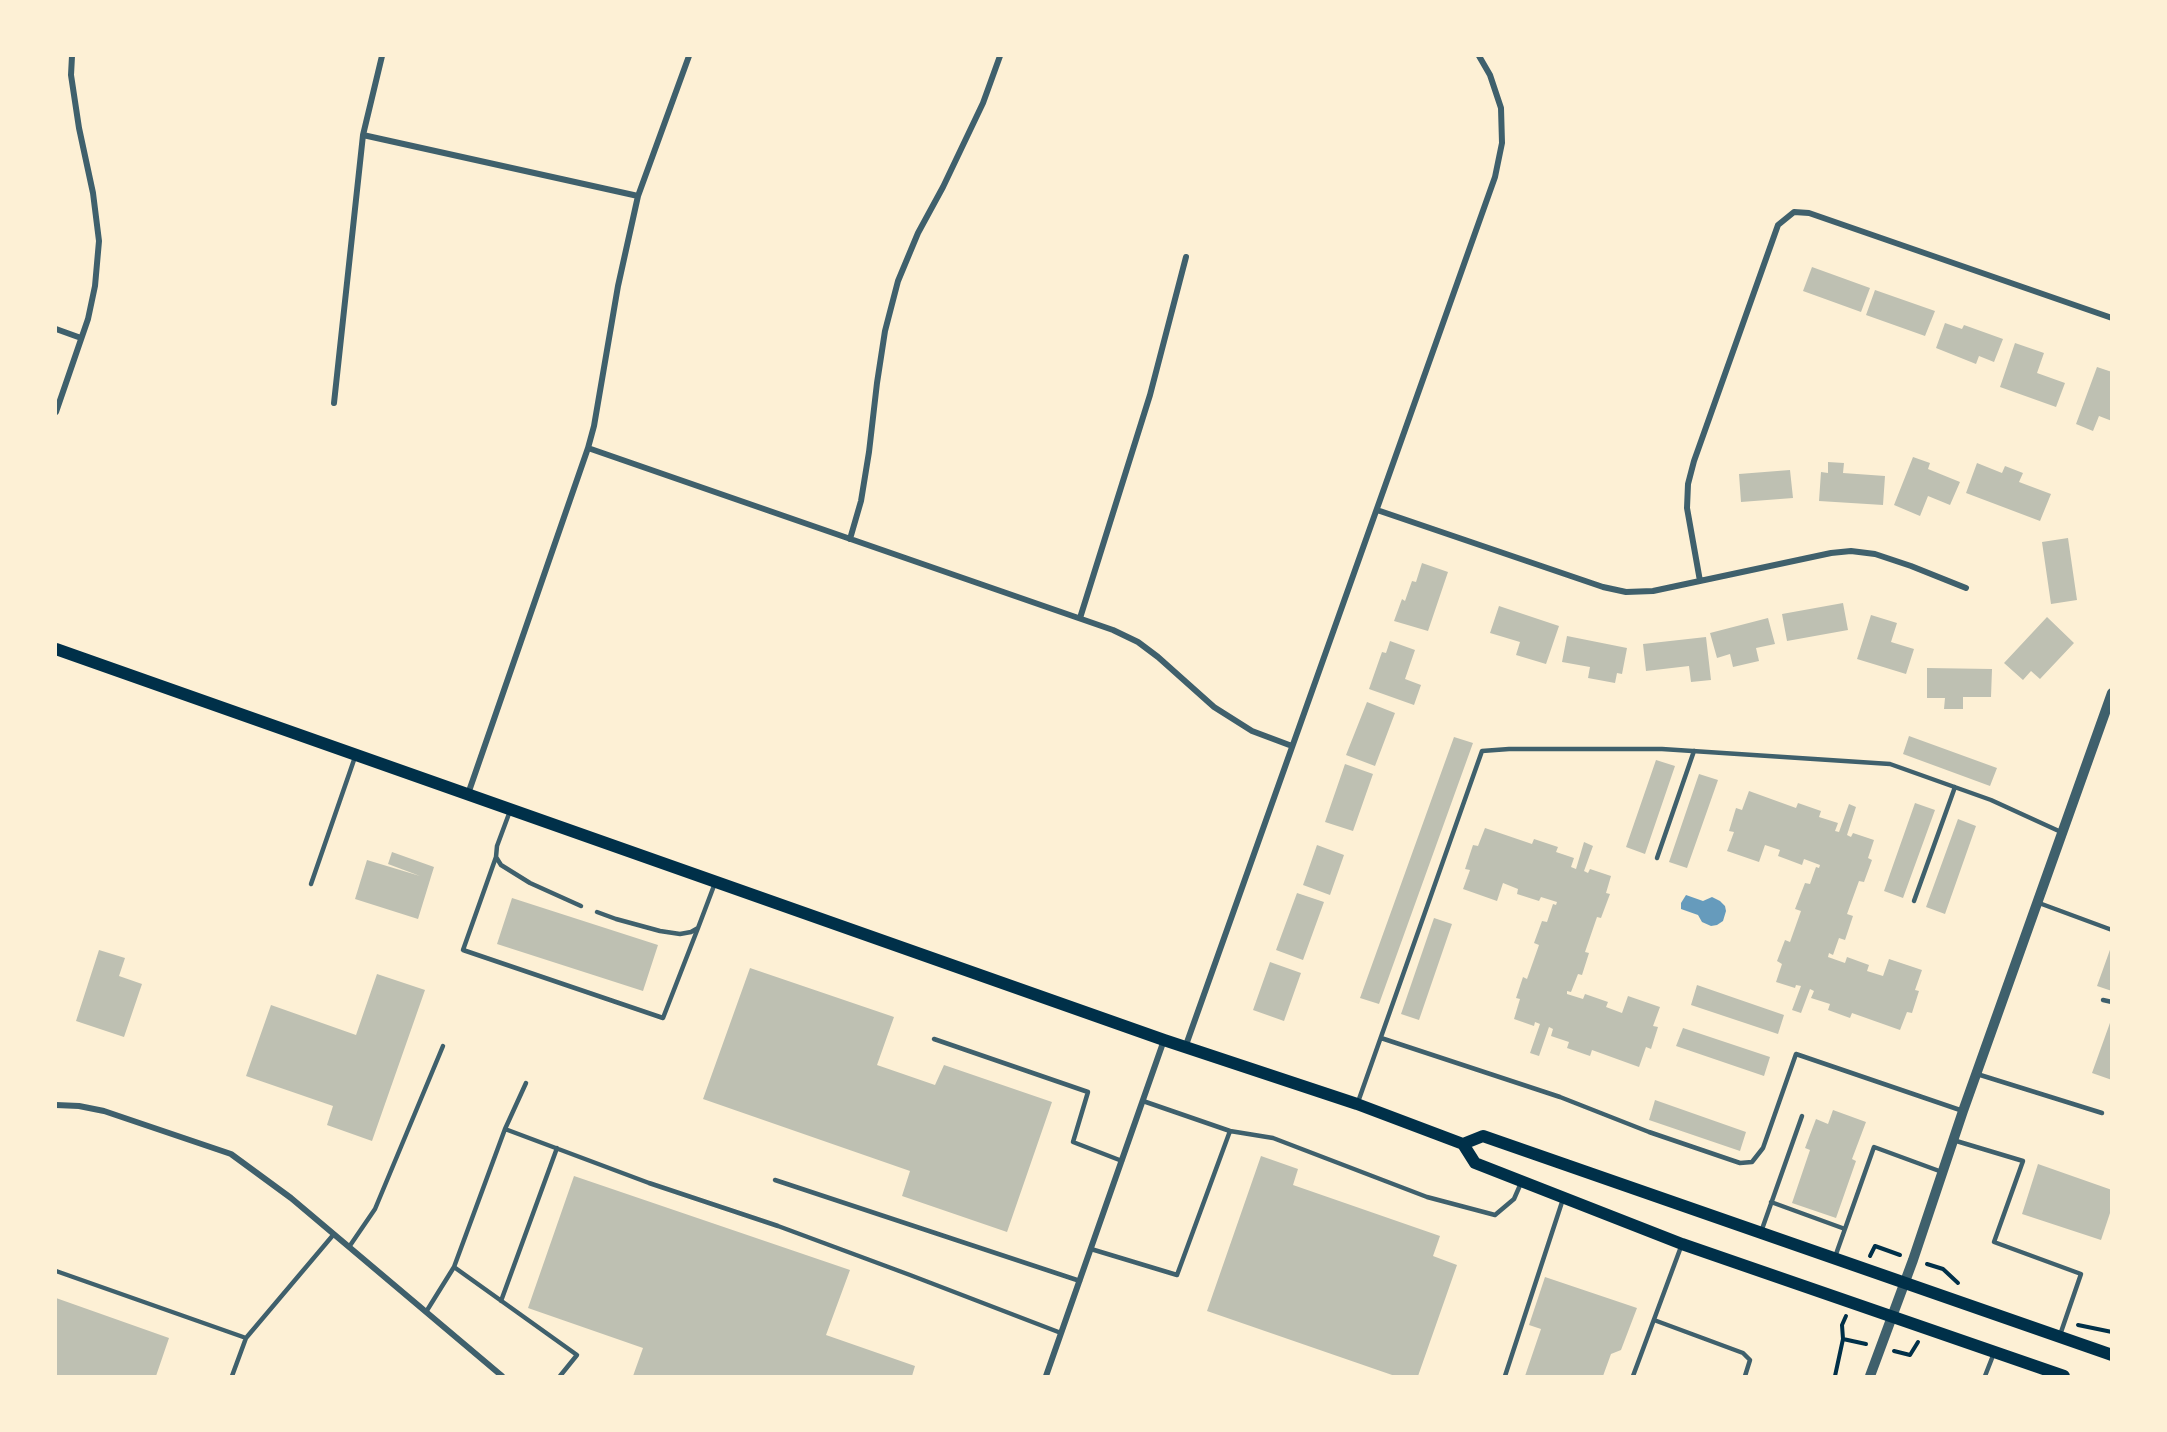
<!DOCTYPE html>
<html>
<head>
<meta charset="utf-8">
<style>
  body { margin:0 }
  #map { position:relative; width:2167px; height:1432px; overflow:hidden; background:#fdf0d5; font-family:Poppins,sans-serif }
  canvas { display:block }
  .frame { position:absolute; inset:0; border:57px solid #fdf0d5; pointer-events:none }
</style>
</head>
<body>
<div id="map">
<canvas width="2167" height="1432"></canvas>
<div class="frame"></div>
</div>
<script>
const c = document.querySelector('canvas').getContext('2d');
c.lineJoin = 'round';
function fill(path, color) {
  c.fillStyle = color;
  c.fill(path, 'evenodd');
}
function toPath(rows) {
  const path = new Path2D();
  for (const r of rows) {
    path.moveTo(r[0], r[1]);
    for (let i = 2; i < r.length; i += 2) path.lineTo(r[i], r[i + 1]);
  }
  return path;
}
function trace(path, color, width, dash) {
  c.strokeStyle = color;
  c.lineWidth = width;
  c.lineCap = dash ? 'butt' : 'round';
  c.setLineDash(dash || []);
  c.stroke(path);
}
fill(toPath([
  [1686,895,1703,901,1712,897,1720,901,1725,906,1726,911,1723,921,1717,925,1711,926,1702,922,1698,915,1681,909,1681,903]
]), '#669bbc');
fill(toPath([
  [1812,267,1870,288,1861,312,1803,291],
  [1875,290,1935,311,1925,336,1866,315],
  [1945,323,1962,329,1964,325,2003,339,1994,362,1979,356,1976,364,1936,348],
  [2015,343,2044,353,2037,373,2065,383,2056,407,2000,387],
  [2097,367,2112,372,2112,421,2099,416,2093,431,2076,424],
  [1913,457,1930,463,1928,469,1960,482,1950,505,1928,496,1920,516,1894,505],
  [1828,462,1844,463,1843,473,1885,476,1883,505,1819,501,1821,472,1828,473],
  [1977,463,2002,473,2005,466,2023,473,2019,482,2051,494,2040,521,1966,493],
  [1790,470,1793,498,1741,502,1739,474],
  [2068,538,2077,600,2051,604,2042,542],
  [1422,563,1448,572,1428,631,1394,621,1402,599,1405,601,1412,581,1416,582],
  [1843,603,1848,630,1787,641,1782,614],
  [1499,606,1559,626,1546,664,1516,655,1520,642,1490,633],
  [1871,615,1897,623,1891,642,1914,649,1906,674,1857,659],
  [2047,617,2074,643,2040,679,2031,671,2023,680,2004,663],
  [1768,618,1775,644,1756,648,1759,661,1733,667,1730,654,1717,658,1710,633],
  [1567,636,1627,648,1622,674,1617,673,1615,683,1588,678,1590,667,1562,662],
  [1706,637,1711,680,1691,682,1689,666,1646,671,1643,644],
  [1390,641,1415,650,1405,679,1421,685,1414,705,1369,689,1382,652,1386,653],
  [1927,668,1992,669,1991,697,1963,697,1963,709,1944,709,1945,698,1927,698],
  [1367,702,1395,713,1375,766,1346,755],
  [1909,736,1997,768,1990,786,1903,754],
  [1454,737,1473,743,1379,1004,1360,998],
  [1656,760,1675,766,1645,854,1626,847],
  [1345,764,1373,774,1353,831,1325,822],
  [1699,774,1718,780,1687,868,1669,862],
  [1749,791,1796,808,1798,803,1821,811,1819,817,1838,823,1835,831,1839,832,1849,804,1856,807,1847,835,1851,837,1853,833,1874,840,1868,858,1872,860,1864,882,1859,881,1847,914,1853,916,1845,940,1839,938,1833,955,1829,953,1828,957,1845,963,1847,957,1869,965,1867,971,1883,976,1889,959,1922,970,1915,990,1919,991,1912,1013,1907,1012,1900,1030,1852,1013,1850,1018,1828,1010,1830,1004,1811,998,1814,991,1810,989,1801,1013,1792,1010,1801,986,1796,985,1795,988,1776,982,1782,964,1777,961,1785,940,1790,942,1801,911,1795,909,1805,883,1810,884,1816,867,1819,868,1820,865,1804,859,1802,865,1778,856,1780,850,1765,845,1759,862,1727,851,1734,832,1729,831,1736,808,1742,810],
  [1915,803,1935,810,1903,898,1884,891],
  [1958,819,1976,826,1945,914,1926,907],
  [1485,828,1532,844,1534,839,1558,847,1556,852,1574,858,1571,867,1576,869,1584,842,1593,846,1584,871,1588,873,1590,869,1611,876,1606,893,1610,894,1601,918,1597,917,1585,952,1589,953,1582,975,1578,974,1571,992,1567,991,1567,994,1583,999,1585,994,1608,1002,1606,1007,1622,1013,1628,996,1660,1007,1653,1026,1658,1027,1651,1049,1646,1047,1639,1067,1592,1050,1590,1056,1567,1048,1569,1042,1551,1036,1553,1029,1549,1027,1539,1056,1530,1053,1540,1024,1535,1022,1534,1026,1514,1019,1520,999,1516,998,1523,977,1527,979,1539,945,1534,943,1542,921,1547,922,1553,904,1556,905,1557,902,1541,897,1539,901,1517,894,1518,889,1503,883,1497,901,1463,889,1470,870,1465,869,1473,845,1478,846],
  [1317,845,1344,855,1330,895,1303,885],
  [392,852,434,867,418,919,355,899,367,860,420,876,388,864],
  [1297,893,1324,902,1303,960,1276,950],
  [512,898,658,945,643,991,497,944],
  [1434,918,1452,924,1419,1020,1401,1014],
  [2111,947,2112,947,2112,991,2097,986],
  [99,950,125,958,119,976,142,984,124,1037,76,1021],
  [1270,962,1301,973,1284,1021,1253,1010],
  [750,968,894,1017,877,1065,935,1085,944,1065,1052,1102,1007,1232,902,1196,910,1171,703,1099],
  [377,974,425,990,372,1141,327,1125,333,1106,246,1076,271,1005,356,1035],
  [1697,985,1784,1015,1778,1034,1691,1005],
  [2111,1020,2112,1020,2112,1080,2092,1073],
  [1683,1028,1770,1057,1764,1076,1676,1046],
  [1655,1100,1746,1132,1740,1151,1649,1120],
  [1833,1110,1866,1122,1852,1159,1856,1161,1836,1218,1792,1203,1810,1150,1805,1148,1816,1119,1828,1124],
  [1261,1156,1298,1169,1293,1185,1440,1236,1433,1256,1457,1265,1418,1376,1395,1376,1207,1311],
  [2038,1164,2112,1190,2112,1207,2101,1240,2022,1214],
  [574,1176,850,1270,826,1335,915,1366,912,1376,633,1376,643,1348,528,1308],
  [1545,1277,1637,1308,1621,1350,1611,1354,1603,1376,1525,1376,1541,1329,1529,1325],
  [56,1298,169,1338,156,1376,56,1376]
]), '#bec0b2');
trace(toPath([
  [1870,1256,1875,1246,1900,1255],
  [1927,1264,1943,1269,1958,1283],
  [2078,1325,2112,1332],
  [1843,1339,1866,1344],
  [1894,1351,1910,1355,1918,1342],
  [1835,1376,1843,1339,1842,1325,1846,1316]
]), '#003049', 4);
trace(toPath([
  [510,811,497,846,496,857,501,865,530,883,581,906],
  [496,857,463,950,663,1018,698,928],
  [1657,858,1694,751],
  [311,884,355,757],
  [1914,901,1955,787],
  [2039,903,2112,930],
  [597,912,616,919,660,931,680,934,691,932,698,928,715,883],
  [2103,1000,2112,1002],
  [1381,1038,1560,1097,1649,1132,1740,1163,1752,1162,1763,1148,1796,1054,1963,1111],
  [934,1039,1088,1092,1073,1142,1122,1161],
  [1977,1074,2102,1113],
  [1358,1102,1482,751,1509,749,1662,749,1890,764,1991,800,2061,832],
  [505,1129,649,1183,778,1226,910,1275,1061,1333],
  [1230,1131,1273,1138,1427,1197,1495,1215,1514,1199,1521,1183],
  [1953,1140,2023,1161,1994,1242,2081,1274,2060,1335],
  [775,1180,1080,1281],
  [1771,1202,1845,1229],
  [1761,1232,1802,1116],
  [349,1247,375,1209,443,1046],
  [1091,1249,1177,1275,1230,1131,1143,1101],
  [1835,1257,1874,1147,1942,1172],
  [454,1267,577,1355,560,1376],
  [56,1271,246,1338,334,1234],
  [501,1301,557,1148],
  [426,1312,454,1267,505,1129,526,1083],
  [1654,1320,1743,1353,1750,1360,1745,1376],
  [232,1376,246,1338],
  [1505,1376,1563,1199],
  [1633,1376,1682,1244],
  [1985,1376,1994,1353]
]), '#3f606c', 4.5);
trace(toPath([
  [363,135,638,196],
  [56,329,81,338],
  [334,403,363,135,382,56],
  [56,412,88,319,95,286,99,241,93,193,79,128,71,75,72,56],
  [588,448,1113,630,1138,642,1158,657,1214,707,1252,731,1292,746],
  [1377,510,1603,587,1626,592,1653,591,1831,553,1851,551,1875,554,1911,566,1966,588],
  [850,539,861,501,869,452,877,383,885,331,898,281,918,233,943,187,983,103,1000,56],
  [1700,581,1687,508,1688,484,1694,461,1778,225,1794,212,1809,213,2112,318],
  [1080,618,1150,395,1186,257],
  [468,794,588,448,594,426,618,286,638,196,689,56],
  [1186,1045,1495,177,1502,143,1501,108,1490,75,1479,56],
  [56,1105,79,1106,104,1111,231,1154,291,1198,502,1376],
  [1046,1376,1164,1040]
]), '#3f606c', 6);
trace(toPath([
  [1870,1376,1913,1260,1963,1111,2112,693]
]), '#3f606c', 10);
trace(toPath([
  [56,649,1164,1040,1357,1104,1463,1144,1475,1163,1682,1244,2064,1376],
  [1463,1144,1483,1136,2112,1355]
]), '#003049', 12);
</script>
</body>
</html>
